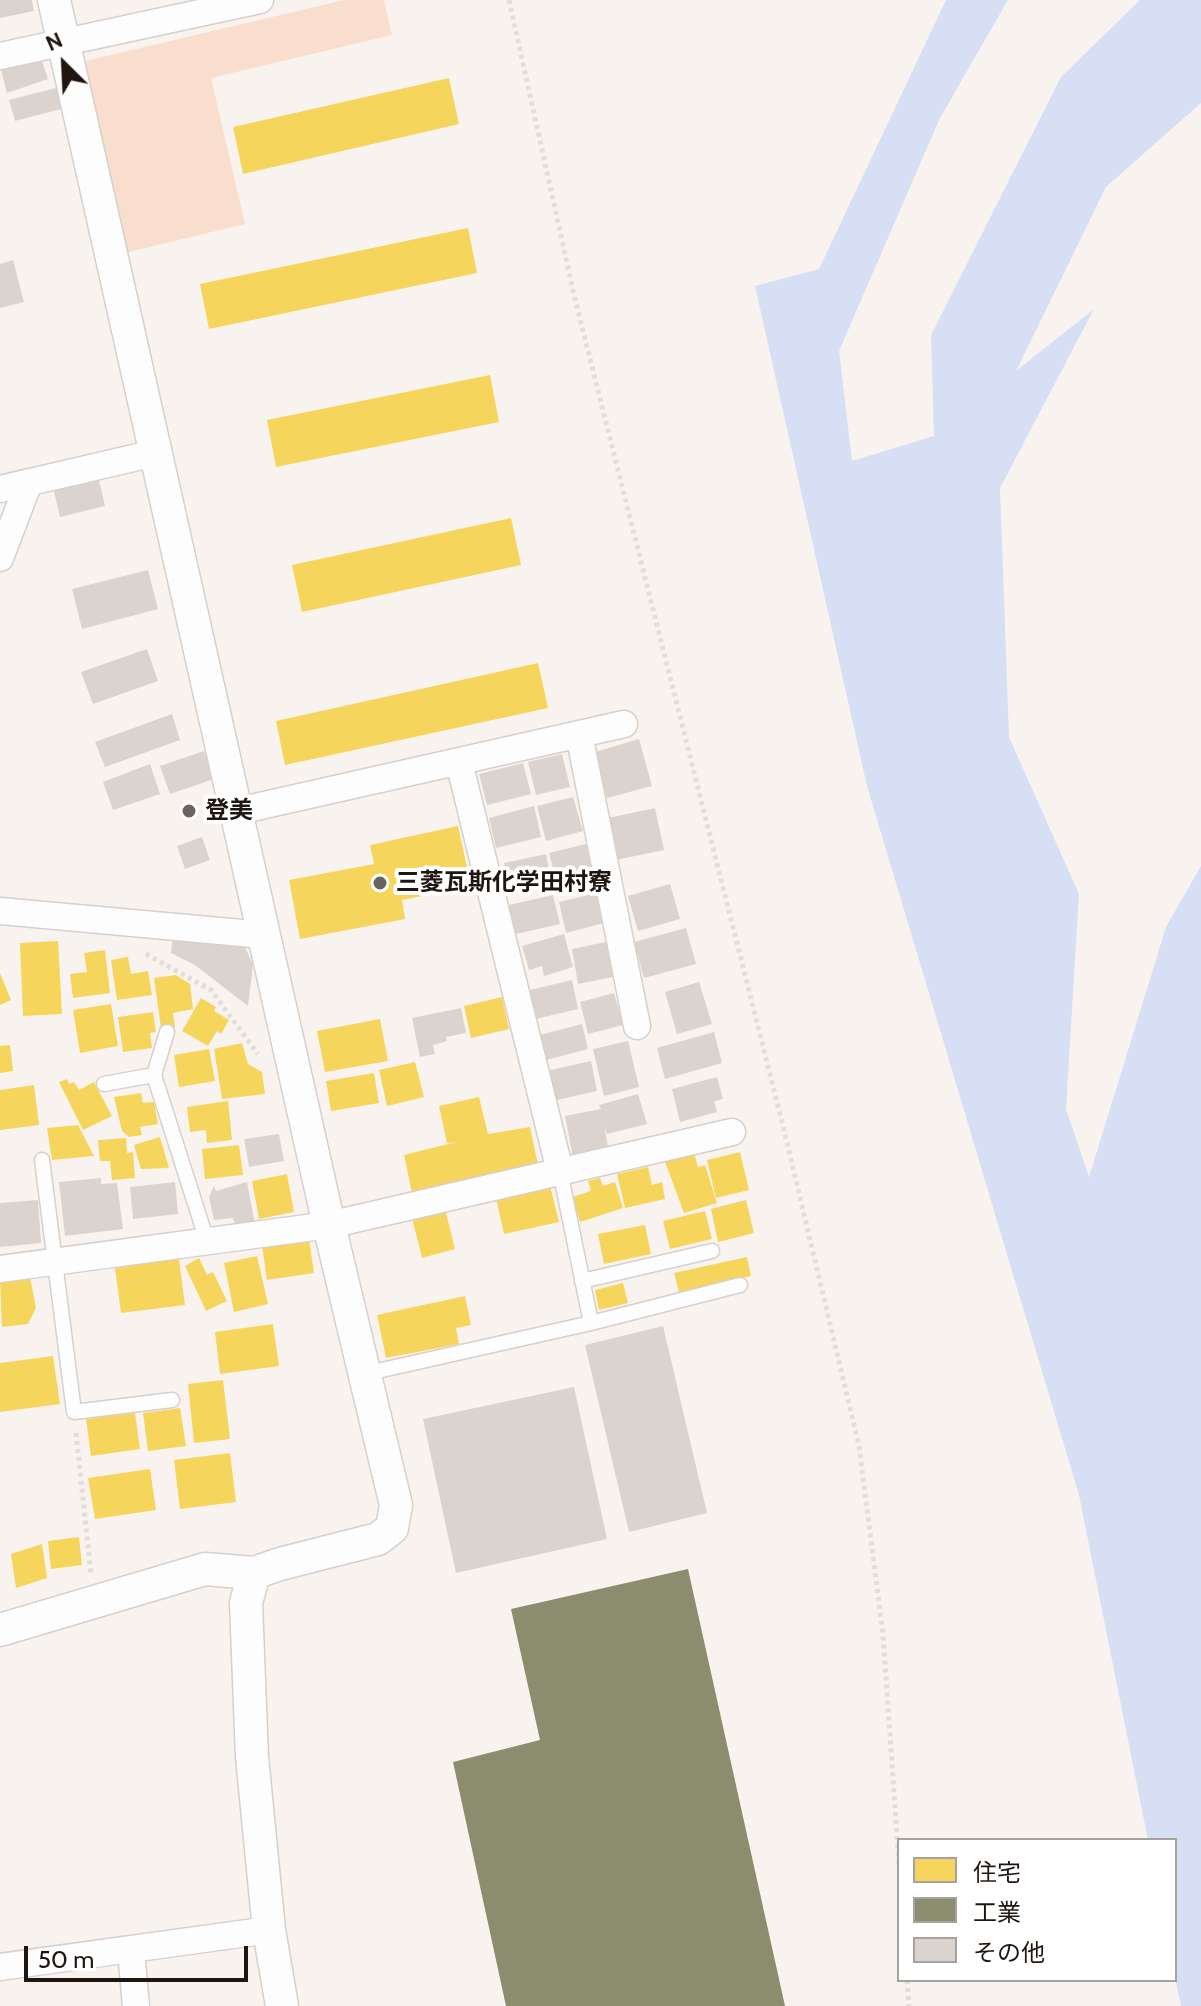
<!DOCTYPE html>
<html>
<head>
<meta charset="utf-8">
<style>
  body { margin:0 }
  #map { position:relative; width:1201px; height:2006px; overflow:hidden; background:#f9f3f0; font-family:Cabin,"Noto Sans JP",sans-serif }
  canvas { display:block }
  .legend { position:absolute; left:897px; top:1838px; width:280px; height:144px; box-sizing:border-box; background:#fff; border:2px solid #a5a2a0; margin:0; padding:10px 14px; list-style:none; font-size:24px; color:#1f1611 }
  .legend li { display:flex; align-items:center; gap:16px; height:40px }
  .legend b { width:40px; border:2px solid #a5a2a0 }
  .north { position:absolute; left:24px; top:24px; width:80px; height:80px; -webkit-text-stroke:6px #fff; paint-order:stroke; rotate:336deg; font-size:22px; font-weight:700; line-height:32px; text-align:center; color:#1f1611 }
  .north::after { content:''; display:block; margin:auto; width:28px; height:36px; background:#1f1611; clip-path:polygon(50% 0,100% 100%,50% 72%,0 100%) }
  .scale { position:absolute; left:24px; top:1946px; width:224px; height:36px; box-sizing:border-box; border:4px solid #1f1611; border-top:0; padding-left:10px; font-size:24px; line-height:28px; white-space:nowrap; color:#1f1611; -webkit-text-stroke:6px #fff; paint-order:stroke }
</style>
</head>
<body>
<div id="map">
<canvas width="1201" height="2006"></canvas>
<ul class="legend">
<li><b style="height:22px;background:#f6d55c"></b>住宅</li>
<li><b style="height:22px;background:#8c8c6e"></b>工業</li>
<li><b style="height:22px;background:#dad3ce"></b>その他</li>
</ul>
<div class="north">N</div>
<div class="scale">50 m</div>
</div>
<script>
const c = document.querySelector('canvas').getContext('2d');
c.lineJoin = 'round';
function fill(path, color) {
  c.fillStyle = color;
  c.fill(path, 'evenodd');
}
function toPath(rows) {
  const path = new Path2D();
  for (const r of rows) {
    path.moveTo(r[0], r[1]);
    for (let i = 2; i < r.length; i += 2) path.lineTo(r[i], r[i + 1]);
  }
  return path;
}
function trace(path, color, width, dash) {
  c.strokeStyle = color;
  c.lineWidth = width;
  c.lineCap = dash ? 'butt' : 'round';
  c.setLineDash(dash || []);
  c.stroke(path);
}
function write(font, color, halo, rows, align = 'center') {
  c.font = font + ' Cabin,"Noto Sans JP",sans-serif';
  c.lineWidth = 8;
  c.setLineDash([]);
  c.textBaseline = 'middle';
  c.strokeStyle = halo;
  c.fillStyle = color;
  for (const [text, x, y, turn = 0] of rows) {
    c.save();
    c.translate(x, y);
    c.rotate((+turn || 0) * Math.PI / 180);
    c.textAlign = isNaN(turn) ? turn : align;
    if (halo) c.strokeText(text, 0, 0);
    c.fillText(text, 0, 0);
    c.restore();
  }
}
fill(toPath([
  [344,0,384,0,392,35,211,78,245,224,125,253,81,62]
]), '#f9decd');
fill(toPath([
  [946,0,1008,0,940,118,839,351,852,461,934,436,931,335,1061,77,1140,0,1201,0,1201,103,1106,187,1016,371,1094,309,1000,488,1009,737,1079,894,1066,1109,1089,1177,1166,927,1201,866,1201,2006,1181,2006,1175,1978,1175,1840,1148,1840,1079,1495,867,786,755,286,819,269]
]), '#d6dff3');
fill(toPath([
  [449,78,459,124,243,174,233,127],
  [468,228,477,273,209,329,200,284],
  [490,375,499,422,276,467,267,420],
  [511,518,521,565,302,612,292,565],
  [538,663,548,708,285,765,276,721],
  [458,826,471,886,402,900,405,919,300,939,289,880,374,864,370,845],
  [58,941,62,1014,23,1016,20,943],
  [105,950,110,993,73,998,70,974,87,972,84,953],
  [128,957,131,974,148,971,152,995,117,1000,111,960],
  [0,973,11,1000,0,1005],
  [176,975,190,984,193,1009,173,1013,175,1027,161,1028,154,978],
  [502,997,509,1029,471,1038,464,1006],
  [201,998,216,1007,214,1011,229,1020,221,1034,217,1031,208,1046,182,1031],
  [111,1004,118,1046,80,1053,73,1010],
  [153,1012,156,1032,150,1033,152,1048,123,1052,118,1017],
  [380,1019,388,1061,325,1072,317,1031],
  [242,1043,248,1064,262,1072,265,1094,222,1099,214,1049],
  [10,1045,13,1071,0,1073,0,1046],
  [209,1049,215,1081,179,1087,174,1055],
  [415,1062,424,1097,387,1106,379,1070],
  [374,1073,379,1103,331,1111,326,1081],
  [67,1079,69,1084,74,1082,79,1090,94,1082,112,1116,83,1130,59,1082],
  [34,1085,39,1125,0,1130,0,1090],
  [141,1093,143,1103,154,1102,158,1124,140,1127,142,1135,129,1137,122,1131,114,1097],
  [479,1097,488,1134,530,1127,538,1165,412,1193,404,1155,456,1142,447,1143,439,1106],
  [228,1101,232,1140,207,1143,206,1130,190,1132,187,1107],
  [78,1125,94,1156,52,1160,47,1128],
  [160,1137,169,1168,141,1169,134,1145],
  [126,1138,127,1153,133,1152,135,1178,112,1180,110,1161,100,1161,98,1140],
  [239,1145,243,1175,205,1179,202,1149],
  [693,1149,698,1167,705,1165,717,1203,684,1213,664,1159],
  [740,1152,749,1190,716,1198,707,1160],
  [648,1167,652,1185,662,1182,665,1199,625,1208,617,1174],
  [287,1174,294,1212,259,1219,252,1181],
  [600,1178,603,1186,615,1182,623,1208,580,1222,572,1197,591,1191,588,1181],
  [550,1186,559,1222,504,1234,496,1198],
  [746,1200,754,1233,718,1242,711,1209],
  [444,1205,455,1249,422,1258,411,1214],
  [705,1211,712,1239,670,1249,663,1221],
  [645,1225,651,1254,604,1264,598,1234],
  [309,1239,314,1273,267,1280,262,1246],
  [257,1256,268,1304,234,1312,224,1263],
  [747,1257,751,1276,679,1292,674,1273],
  [199,1258,207,1275,213,1272,227,1301,206,1311,185,1266],
  [179,1259,185,1305,121,1313,115,1268],
  [30,1277,36,1308,28,1324,2,1327,0,1281],
  [623,1283,628,1303,599,1310,595,1290],
  [465,1296,471,1325,456,1328,459,1344,386,1358,377,1315],
  [273,1324,279,1366,220,1374,215,1332],
  [53,1356,60,1404,0,1412,0,1363],
  [223,1380,230,1439,194,1443,188,1384],
  [180,1408,186,1446,148,1451,143,1413],
  [135,1413,140,1449,91,1456,86,1419],
  [230,1453,236,1502,180,1509,174,1460],
  [150,1469,156,1510,95,1519,88,1478],
  [79,1537,82,1565,51,1569,48,1541],
  [42,1544,47,1578,16,1588,11,1554]
]), '#f6d55c');
fill(toPath([
  [688,1569,785,2006,506,2006,453,1762,540,1740,511,1609]
]), '#8c8c6e');
fill(toPath([
  [0,0,32,0,34,11,0,18],
  [39,52,48,79,7,93,0,66],
  [56,88,61,109,15,121,9,100],
  [13,260,24,302,0,308,0,264],
  [98,476,105,506,60,517,53,487],
  [148,570,158,609,82,629,72,589],
  [147,649,158,681,93,704,81,672],
  [172,714,180,740,105,767,95,742],
  [639,739,652,786,607,798,595,752],
  [204,751,214,779,170,794,160,766],
  [562,754,570,787,536,795,528,762],
  [523,763,531,794,487,805,479,774],
  [150,764,160,794,113,810,103,782],
  [573,797,583,831,546,841,537,806],
  [534,806,541,837,496,848,489,818],
  [655,808,664,850,616,860,608,818],
  [202,837,210,860,185,869,177,846],
  [586,844,593,875,557,883,549,853],
  [546,854,551,881,510,890,504,863],
  [670,884,680,919,638,931,628,896],
  [597,893,604,923,566,933,559,902],
  [553,895,560,924,516,934,509,905],
  [686,928,696,964,644,978,634,942],
  [564,934,573,967,544,976,542,966,529,970,522,946],
  [173,938,244,945,253,965,248,1006,195,965,171,953],
  [606,942,613,977,578,984,572,949],
  [572,980,578,1009,536,1019,530,990],
  [699,982,712,1024,677,1034,665,992],
  [614,993,623,1025,588,1034,580,1002],
  [461,1008,466,1033,446,1037,447,1041,433,1045,435,1054,420,1057,412,1018],
  [582,1024,588,1049,546,1060,540,1035],
  [714,1032,722,1063,665,1079,657,1048],
  [628,1041,639,1087,604,1096,593,1049],
  [591,1061,597,1091,553,1101,546,1071],
  [717,1077,723,1099,714,1101,717,1112,680,1122,672,1089],
  [638,1094,647,1124,607,1134,604,1125,609,1152,573,1158,565,1116,601,1109,599,1105],
  [279,1134,284,1161,249,1167,244,1139],
  [101,1178,101,1184,117,1183,123,1229,65,1236,59,1182],
  [175,1182,178,1214,133,1219,130,1187],
  [247,1182,255,1224,236,1228,233,1218,214,1220,209,1197,214,1186,216,1191],
  [38,1200,41,1243,0,1247,0,1203],
  [663,1326,707,1513,629,1532,585,1345],
  [574,1387,607,1539,456,1573,423,1419]
]), '#dad3ce');
const service = toPath([
  [167,1032,154,1075,207,1241],
  [104,1084,154,1075],
  [42,1160,74,1412,172,1400],
  [560,1171,591,1323],
  [582,1281,712,1251],
  [364,1374,591,1323,740,1285]
]);
const minor = toPath([
  [0,56,260,0],
  [0,489,155,453],
  [0,558,29,482],
  [579,734,637,1026],
  [459,762,560,1171],
  [238,811,624,724],
  [0,911,264,935],
  [0,1269,329,1225,732,1132],
  [131,1950,136,2006],
  [0,1967,269,1930]
]);
const tertiary = toPath([
  [54,0,329,1225,396,1505,392,1528,378,1539,280,1564,254,1573,246,1603,252,1757,269,1930,282,2006],
  [0,1630,205,1569,254,1573]
]);
trace(service, '#d6cfcb', 17);
trace(minor, '#d6cfcb', 29);
trace(tertiary, '#d6cfcb', 35);
trace(toPath([
  [509,0,574,295,784,1130,859,1446,883,1634,899,1865],
  [146,954,211,990,258,1054],
  [76,1433,91,1574],
  [907,1980,909,2006]
]), '#e0dedc', 5, [4, 4]);
trace(service, '#fefdfd', 14);
trace(minor, '#fefdfd', 26);
trace(tertiary, '#fefdfd', 32);
for (const [x, y, r, color] of [
  [189,811,8,"#6b635f"],
  [380,883,8,"#6b635f"]
]) {
  const dot = new Path2D();
  dot.arc(x, y, r, 0, 2 * Math.PI);
  c.fillStyle = color;
  c.fill(dot);
  trace(dot, '#fff', 3);
}
write('bold 24px', '#1f1611', '#fff', [
  ["登美",205,811],
  ["三菱瓦斯化学田村寮",396,883]
], 'left');
</script>
</body>
</html>
